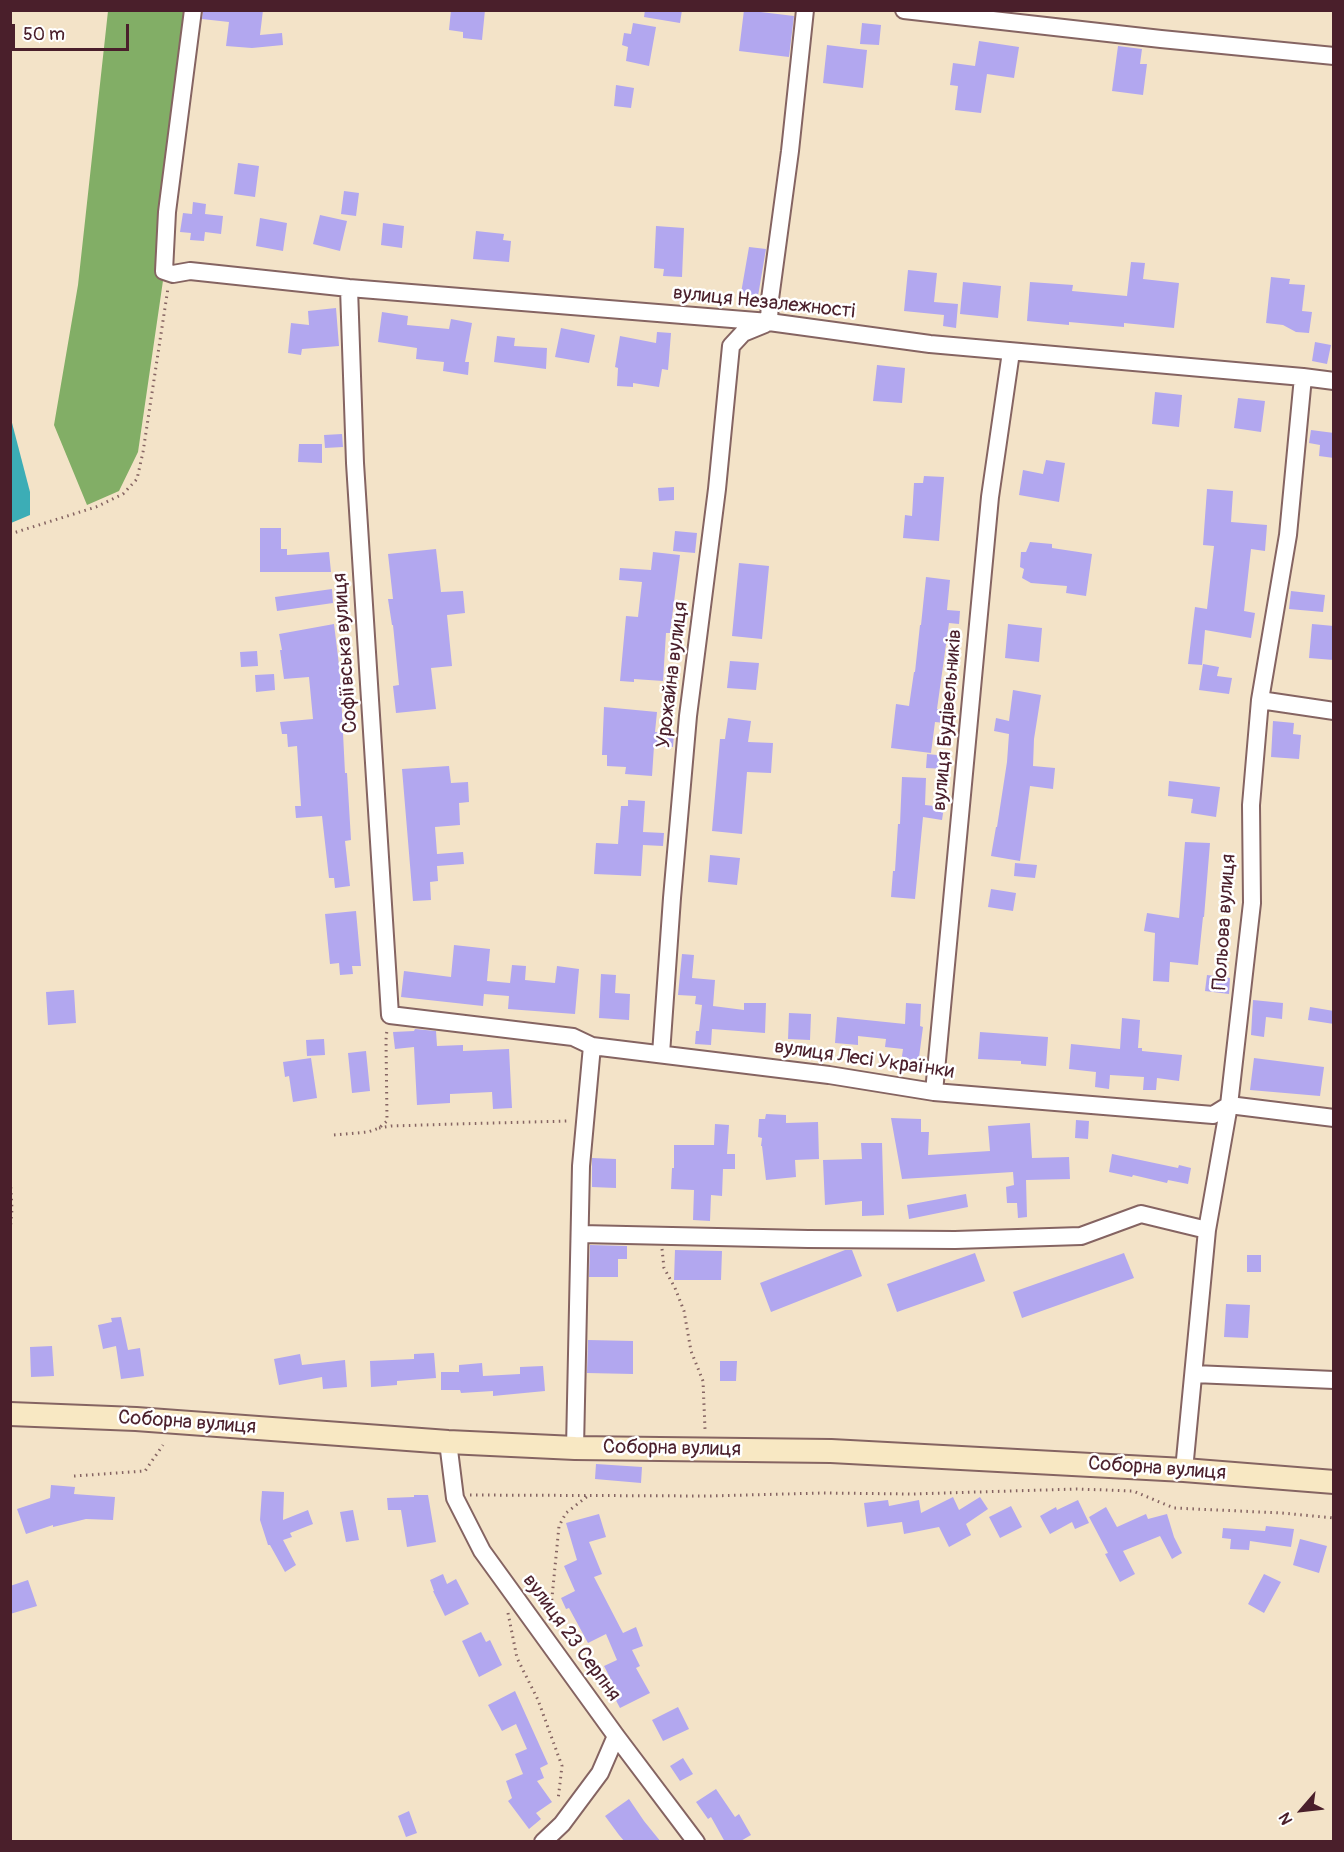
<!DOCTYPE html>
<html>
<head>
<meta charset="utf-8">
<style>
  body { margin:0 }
  #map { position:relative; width:1344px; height:1852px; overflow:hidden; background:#f3e3c8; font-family:Pangolin,sans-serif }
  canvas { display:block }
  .frame { position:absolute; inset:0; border:12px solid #4a1f2b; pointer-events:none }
  .north { position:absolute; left:1272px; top:1780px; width:60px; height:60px; -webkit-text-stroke:4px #fff; paint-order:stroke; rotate:242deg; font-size:16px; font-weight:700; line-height:24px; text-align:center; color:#4a1f2b }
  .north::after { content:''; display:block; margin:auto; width:21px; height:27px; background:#4a1f2b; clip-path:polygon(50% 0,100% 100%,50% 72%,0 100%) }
  .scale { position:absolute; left:12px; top:24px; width:117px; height:27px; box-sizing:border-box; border:3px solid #4a1f2b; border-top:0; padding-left:8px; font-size:18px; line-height:21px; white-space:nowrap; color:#4a1f2b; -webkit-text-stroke:4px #fff; paint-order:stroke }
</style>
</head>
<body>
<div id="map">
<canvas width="1344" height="1852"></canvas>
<div class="frame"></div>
<div class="north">N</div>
<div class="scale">50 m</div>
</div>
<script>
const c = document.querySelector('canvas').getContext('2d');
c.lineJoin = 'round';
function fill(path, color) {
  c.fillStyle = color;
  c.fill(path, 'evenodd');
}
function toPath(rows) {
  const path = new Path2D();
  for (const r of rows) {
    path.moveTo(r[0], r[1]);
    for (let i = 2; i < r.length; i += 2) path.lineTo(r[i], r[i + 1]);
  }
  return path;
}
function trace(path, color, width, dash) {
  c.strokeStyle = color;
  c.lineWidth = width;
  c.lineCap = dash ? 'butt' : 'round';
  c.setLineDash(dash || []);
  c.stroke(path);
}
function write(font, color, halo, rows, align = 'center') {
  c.font = font + ' Pangolin,sans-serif';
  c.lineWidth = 5;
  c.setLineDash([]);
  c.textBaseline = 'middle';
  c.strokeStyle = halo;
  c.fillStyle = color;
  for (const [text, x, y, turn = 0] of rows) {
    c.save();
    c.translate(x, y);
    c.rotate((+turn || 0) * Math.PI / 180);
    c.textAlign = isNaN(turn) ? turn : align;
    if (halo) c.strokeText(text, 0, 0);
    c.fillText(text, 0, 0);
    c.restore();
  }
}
fill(toPath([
  [108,11,195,11,165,267,138,452,119,491,87,505,54,425,78,285]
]), '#82ae66');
fill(toPath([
  [11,419,30,492,30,515,11,523]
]), '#3cadb6');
fill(toPath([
  [203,10,263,10,260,35,282,33,283,45,252,48,226,46,229,22,202,19],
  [451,10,485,10,482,40,463,38,463,32,449,30],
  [645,10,682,10,680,23,644,17],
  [744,10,794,16,789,57,739,51],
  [633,23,656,27,649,66,626,61,628,47,622,45,624,33,631,34],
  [862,23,881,25,879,45,860,44],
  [979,41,1019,47,1014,78,987,74,981,113,955,110,958,86,950,85,953,63,975,66],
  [827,45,867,50,863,88,823,83],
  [1118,46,1142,49,1140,64,1147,64,1143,95,1112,91],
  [616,85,634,88,631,108,614,106],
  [238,163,259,166,255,197,234,194],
  [344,191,359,193,356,216,341,214],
  [193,202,206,204,205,214,223,216,221,234,205,232,204,241,190,240,191,233,180,232,183,213,192,214],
  [320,215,347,221,340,251,313,244],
  [260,218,287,223,283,251,256,246],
  [383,223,404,226,402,248,381,245],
  [656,226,684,228,682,277,663,276,664,269,654,268],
  [476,231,504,234,503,240,511,241,509,262,473,259],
  [749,247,766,249,758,296,741,293],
  [1131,262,1145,263,1143,279,1179,283,1174,328,1124,323,1124,327,1069,322,1069,325,1027,321,1030,282,1073,285,1072,291,1127,296],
  [908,270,937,273,934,302,958,304,956,328,943,326,944,315,904,311],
  [1271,277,1290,279,1289,284,1305,285,1302,311,1312,312,1309,333,1296,332,1283,325,1266,323],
  [963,282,1001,286,998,318,960,314],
  [336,308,339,346,302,349,301,355,288,353,291,323,309,325,308,311],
  [382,312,408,316,407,325,449,329,451,319,472,323,465,362,469,362,468,375,443,371,444,362,416,359,417,348,378,342],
  [561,328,595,335,589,363,555,357],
  [657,332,671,333,668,370,662,369,659,387,633,383,633,387,617,386,618,368,615,367,620,336,656,343],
  [497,336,515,338,514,346,547,348,546,369,494,362],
  [1315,342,1331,345,1327,364,1312,361],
  [877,365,905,368,902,403,873,401],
  [1155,392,1182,395,1179,427,1152,424],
  [1238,398,1265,401,1261,432,1234,428],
  [1311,430,1334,433,1334,458,1319,456,1320,445,1309,443],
  [342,434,343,447,325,448,324,435],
  [299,444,322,444,322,463,298,462],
  [1046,460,1065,463,1059,502,1019,495,1023,470,1043,474],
  [924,476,944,477,939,541,903,538,905,515,912,516,914,483,923,483],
  [674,487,674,500,659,501,658,488],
  [1207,489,1233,491,1231,522,1267,525,1265,551,1251,549,1244,611,1255,613,1251,638,1205,630,1202,665,1188,664,1195,607,1207,609,1214,546,1203,545],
  [260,528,281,528,281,549,287,549,287,555,329,552,331,572,260,572],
  [675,531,697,533,695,553,673,551],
  [1030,542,1052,544,1052,548,1092,554,1086,596,1066,593,1067,586,1031,583,1022,578,1024,569,1020,567,1021,552,1026,552],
  [436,549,441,592,463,591,465,613,447,615,452,666,431,668,436,709,396,713,393,686,399,685,393,625,392,625,388,599,393,599,388,554],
  [653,552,680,555,670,633,666,633,663,681,634,679,634,682,620,681,626,616,638,617,642,582,619,580,620,568,651,570],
  [739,563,769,566,762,639,732,636],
  [926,577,950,580,947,610,960,611,959,624,949,623,937,709,955,711,954,724,935,722,931,753,891,748,896,704,909,706,914,672,915,672,920,625,921,625],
  [332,589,333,603,277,611,275,597],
  [1291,591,1325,595,1323,612,1289,609],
  [334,624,340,673,345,773,347,773,351,840,345,841,350,886,335,888,334,878,329,878,322,816,296,818,295,806,301,806,297,746,288,747,287,734,282,734,280,722,313,719,309,677,284,679,280,650,282,650,279,634],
  [1008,624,1042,628,1039,662,1005,658],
  [1312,624,1334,626,1334,660,1309,658],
  [257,651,258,666,241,667,240,652],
  [730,661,759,663,756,690,727,688],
  [1203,664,1219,667,1217,676,1232,678,1229,694,1199,690],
  [274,674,275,690,256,692,255,675],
  [1013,690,1041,695,1034,739,1033,766,1055,768,1053,789,1030,786,1020,861,991,856,996,827,997,827,1007,762,1009,734,994,731,996,718,1009,721],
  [604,707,657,712,655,732,674,734,673,747,654,746,652,776,625,774,626,767,607,766,607,755,602,755],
  [728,718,751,721,748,742,773,743,771,773,747,772,742,834,712,831,720,739,725,739],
  [1273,721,1294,723,1293,734,1301,735,1299,759,1271,757],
  [927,754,947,756,946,769,926,768],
  [449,766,451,783,468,782,469,802,459,803,460,825,435,827,437,854,463,852,464,864,437,866,438,881,430,882,431,900,413,901,402,769],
  [902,777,926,778,925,805,944,807,942,820,923,817,915,899,891,897,893,871,895,871,898,824,900,824],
  [1169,781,1220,787,1216,817,1191,813,1193,799,1168,796],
  [628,800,645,801,643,832,664,833,663,846,643,845,641,876,594,874,596,843,618,844,621,806,628,806],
  [1185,842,1210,843,1204,917,1203,917,1198,965,1170,962,1169,982,1153,981,1155,933,1144,931,1147,913,1179,918],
  [710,855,740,858,737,885,708,882],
  [1015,863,1037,865,1035,878,1014,876],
  [991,889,1016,893,1013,911,988,907],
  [356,911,361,966,352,966,353,974,340,975,339,963,330,964,325,914],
  [454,945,490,949,487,981,510,983,512,965,526,966,525,980,555,983,557,966,579,969,575,1014,508,1009,509,996,484,994,483,1006,401,997,404,971,451,977],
  [682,954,694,955,692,978,715,980,713,1006,744,1010,744,1003,766,1003,765,1033,712,1029,711,1045,695,1044,696,1031,699,1031,702,1005,695,1004,696,996,678,995],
  [601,974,616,975,615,993,630,994,629,1020,599,1018],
  [1207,975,1230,978,1229,994,1205,991],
  [74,990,76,1023,48,1025,46,992],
  [1253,1000,1283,1003,1282,1019,1266,1017,1264,1037,1251,1035],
  [906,1003,921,1004,920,1026,923,1027,918,1065,901,1063,903,1049,885,1047,886,1039,858,1036,858,1045,835,1043,837,1017,905,1024],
  [1310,1007,1334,1011,1334,1024,1308,1020],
  [789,1013,811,1014,810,1040,788,1039],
  [1122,1018,1140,1020,1138,1048,1142,1048,1142,1051,1182,1055,1179,1081,1157,1078,1156,1090,1143,1090,1144,1077,1110,1075,1109,1089,1095,1087,1096,1072,1069,1069,1071,1044,1120,1049],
  [415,1029,436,1031,437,1046,463,1045,463,1051,509,1049,512,1108,493,1109,492,1092,450,1094,450,1103,417,1105,414,1047,395,1049,393,1032,414,1031],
  [980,1032,1048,1037,1046,1066,1021,1064,1021,1061,978,1059],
  [324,1039,325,1055,307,1056,306,1040],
  [366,1051,370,1091,352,1093,348,1053],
  [311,1058,317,1098,293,1102,289,1076,285,1077,283,1062],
  [1254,1058,1324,1067,1320,1096,1250,1090],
  [766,1114,786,1115,786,1123,818,1122,819,1159,795,1160,796,1177,766,1180,762,1146,761,1146,762,1138,758,1137,759,1119,765,1119],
  [891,1118,921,1119,921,1132,929,1132,928,1155,990,1151,988,1126,1030,1123,1032,1158,1069,1157,1070,1179,1026,1180,1027,1217,1018,1218,1017,1203,1007,1203,1006,1187,1014,1185,1013,1172,902,1179],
  [1076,1120,1089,1121,1088,1139,1075,1138],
  [715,1124,729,1125,727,1154,735,1154,735,1169,723,1169,722,1196,711,1195,710,1221,693,1220,694,1190,671,1189,672,1168,674,1168,674,1145,714,1145],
  [861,1143,882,1143,884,1215,862,1216,862,1201,825,1205,823,1160,862,1159],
  [1112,1154,1178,1168,1179,1165,1191,1168,1188,1184,1168,1180,1167,1183,1133,1175,1132,1177,1109,1172],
  [592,1158,616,1159,616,1188,592,1187],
  [966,1194,968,1207,909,1219,907,1205],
  [590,1245,627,1246,627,1259,618,1259,618,1277,589,1277],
  [675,1250,722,1251,721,1280,674,1280],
  [845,1250,852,1250,862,1276,771,1312,760,1283],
  [975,1253,985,1281,897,1312,887,1284],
  [1124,1253,1134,1278,1022,1318,1013,1292],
  [1247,1255,1261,1255,1261,1272,1247,1272],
  [1226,1304,1250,1305,1248,1338,1224,1337],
  [121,1317,128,1350,140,1348,144,1376,121,1379,116,1346,103,1349,98,1325,112,1322,111,1318],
  [588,1340,633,1341,633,1374,587,1373],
  [52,1346,54,1376,31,1377,30,1347],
  [434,1353,436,1378,397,1381,397,1385,371,1387,370,1361,414,1359,414,1354],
  [300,1354,302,1365,345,1360,347,1387,323,1389,322,1377,279,1385,274,1359],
  [720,1361,737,1361,736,1381,720,1381],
  [482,1363,483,1376,520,1374,520,1367,543,1366,545,1391,493,1396,493,1391,461,1393,460,1390,441,1390,441,1372,459,1372,459,1365],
  [596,1464,642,1467,641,1483,595,1479],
  [51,1485,75,1487,74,1494,115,1497,113,1520,86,1519,53,1527,53,1525,26,1534,17,1509,50,1498],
  [262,1491,284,1492,283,1520,308,1510,313,1524,290,1533,292,1537,283,1540,296,1565,285,1572,270,1545,268,1545,260,1520],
  [414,1495,428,1495,436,1542,407,1547,401,1510,388,1510,387,1498,414,1497],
  [953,1497,959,1510,980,1497,988,1509,966,1524,971,1535,949,1547,939,1527,904,1534,902,1522,867,1527,864,1503,888,1500,889,1506,919,1500,921,1513],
  [1078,1500,1089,1523,1075,1529,1072,1522,1050,1534,1040,1516,1056,1507,1057,1510],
  [1011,1506,1022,1527,1000,1538,989,1517],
  [1106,1507,1117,1527,1146,1514,1148,1519,1167,1514,1174,1537,1182,1553,1172,1559,1160,1536,1123,1551,1135,1574,1120,1582,1105,1554,1108,1553,1089,1517],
  [353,1510,359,1540,346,1542,340,1512],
  [599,1514,606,1537,589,1542,602,1574,594,1577,623,1633,636,1627,643,1646,632,1650,640,1666,636,1668,650,1693,620,1708,611,1691,616,1689,604,1666,617,1660,606,1634,588,1643,569,1608,566,1609,561,1598,575,1591,564,1566,577,1560,566,1523],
  [1266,1526,1294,1529,1291,1547,1250,1541,1249,1550,1230,1549,1231,1539,1222,1538,1223,1528,1265,1531],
  [1300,1539,1327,1546,1319,1573,1293,1565],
  [443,1574,447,1584,456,1579,469,1604,445,1616,433,1591,434,1591,430,1580],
  [1264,1574,1281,1582,1264,1613,1248,1604],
  [28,1580,37,1606,10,1614,10,1586],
  [481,1632,486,1642,490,1640,502,1665,479,1677,462,1641],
  [515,1691,548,1764,540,1768,544,1778,537,1781,552,1802,536,1813,541,1819,529,1829,508,1801,512,1798,506,1781,523,1774,515,1754,527,1749,516,1724,502,1731,488,1705],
  [678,1707,689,1729,663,1741,652,1720],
  [683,1758,693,1774,680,1781,670,1766],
  [716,1789,735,1817,739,1814,751,1835,739,1842,725,1842,711,1817,708,1819,696,1802],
  [629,1799,644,1821,661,1842,625,1842,619,1835,605,1816],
  [409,1811,417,1833,406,1837,398,1816]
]), '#b2a7ef');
const street = toPath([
  [193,10,167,212,164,271,173,274,190,271,349,288,769,322,930,344,1303,377,1334,381],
  [904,10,1161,39,1334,56],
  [349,288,355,463,390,1015,573,1037,592,1046,829,1075,934,1092,1213,1115,1229,1105,1334,1118],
  [769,322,770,299,790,151,805,10],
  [1260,700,1334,711],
  [661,1054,672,898,688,716,717,489,731,346,743,333,765,324],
  [934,1092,990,497,1011,352],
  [581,1234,808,1239,955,1240,1081,1236,1141,1214,1207,1230],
  [1194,1374,1334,1380],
  [448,1442,455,1498,482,1551,616,1736,696,1842],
  [575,1448,581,1166,592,1046],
  [1184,1470,1207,1230,1229,1105,1252,903,1251,805,1260,700,1288,535,1303,377],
  [543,1842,562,1824,600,1773,616,1736]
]);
const secondary = toPath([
  [10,1414,136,1419,448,1442,575,1448,831,1451,1184,1470,1334,1482]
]);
trace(street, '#856462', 20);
trace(secondary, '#856462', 26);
trace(toPath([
  [10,534,96,507,123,494,137,479,143,452,168,288],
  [379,1128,391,1126,456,1124,569,1121],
  [334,1135,368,1132,379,1128,387,1121,386,1040,387,1029],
  [10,1175,12,1209,10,1232],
  [662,1249,664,1268,675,1288,684,1311,691,1351,703,1381,705,1429],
  [74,1476,145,1471,163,1445],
  [470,1495,708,1496,823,1493,912,1494,1077,1489,1133,1491,1174,1508,1282,1513,1334,1518],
  [508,1613,517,1658,538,1700,562,1766,558,1800],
  [550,1618,559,1526,566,1513,589,1495]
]), '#856462', 3, [1.5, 4.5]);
trace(street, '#fff', 16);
trace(secondary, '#f8e8c3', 22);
write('20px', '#4a1f2b', '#fff', [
  ["вулиця Незалежності",764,303,6],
  ["Софіївська вулиця",346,653,-94],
  ["Урожайна вулиця",673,675,-83],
  ["вулиця Будівельників",948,720,-85],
  ["Польова вулиця",1225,922,-86],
  ["вулиця Лесі Українки",864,1060,8],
  ["Соборна вулиця",187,1423,4],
  ["Соборна вулиця",672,1449,1],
  ["Соборна вулиця",1157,1469,4],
  ["вулиця 23 Серпня",571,1638,54]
]);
</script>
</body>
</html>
